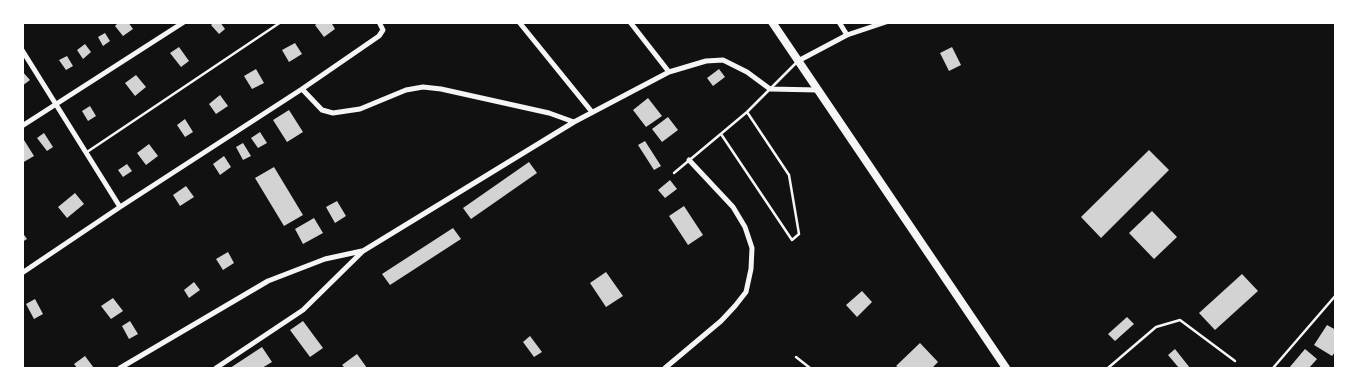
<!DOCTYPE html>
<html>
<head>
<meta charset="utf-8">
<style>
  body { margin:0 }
  #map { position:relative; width:1358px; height:391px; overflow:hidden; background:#111; font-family:Raleway,sans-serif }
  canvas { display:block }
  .frame { position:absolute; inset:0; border:24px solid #fff; pointer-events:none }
</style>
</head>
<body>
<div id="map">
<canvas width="1358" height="391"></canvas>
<div class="frame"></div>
</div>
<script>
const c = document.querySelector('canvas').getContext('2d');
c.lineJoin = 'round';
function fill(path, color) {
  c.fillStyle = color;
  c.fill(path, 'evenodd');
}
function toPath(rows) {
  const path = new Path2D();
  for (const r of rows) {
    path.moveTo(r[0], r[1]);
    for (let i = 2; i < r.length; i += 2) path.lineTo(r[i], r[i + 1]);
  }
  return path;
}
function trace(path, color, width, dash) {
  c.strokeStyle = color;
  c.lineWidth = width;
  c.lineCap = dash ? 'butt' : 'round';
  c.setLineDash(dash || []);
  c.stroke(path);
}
fill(toPath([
  [119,22,128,22,133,29,123,36,115,26],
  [214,22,220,22,225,29,219,34,211,25],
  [319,22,331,22,335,29,324,37,315,25],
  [105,33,110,41,103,46,98,37],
  [295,43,302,54,289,62,282,50],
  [85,44,91,52,83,59,77,50],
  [179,47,189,61,181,67,170,53],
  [952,47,961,65,949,71,940,53],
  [67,56,73,66,66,70,59,60],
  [256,69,264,83,252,89,244,76],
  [719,69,725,77,713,86,707,78],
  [22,71,30,80,22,86],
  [136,75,146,87,135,96,125,83],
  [220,95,228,106,216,114,209,104],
  [648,98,662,116,646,127,633,110],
  [90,106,96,116,88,121,82,111],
  [289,110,303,132,287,142,273,120],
  [668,117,678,130,662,142,652,129],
  [185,119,193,132,185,137,177,125],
  [260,132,267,143,258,148,251,138],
  [44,133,53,147,47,151,37,138],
  [24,140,34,156,22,163,22,141],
  [645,141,661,166,654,170,638,145],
  [243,143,251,156,243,160,236,147],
  [149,144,158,156,146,165,137,153],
  [1149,150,1169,170,1101,238,1081,217],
  [224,156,231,167,220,175,213,164],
  [529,162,537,173,471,219,463,208],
  [127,164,132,171,123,177,118,170],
  [274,167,303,215,284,226,255,178],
  [670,180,677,189,665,198,658,190],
  [186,186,194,197,180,206,173,195],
  [75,193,84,204,67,218,58,207],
  [337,201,346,216,335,223,326,207],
  [684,206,703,235,688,245,669,216],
  [1152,211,1177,237,1154,259,1129,233],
  [314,218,323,233,303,244,295,229],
  [453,228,461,239,390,285,382,274],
  [22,232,27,239,22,242],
  [228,252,234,263,223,270,216,259],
  [606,272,623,296,606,307,590,283],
  [1242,274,1258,291,1215,330,1199,313],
  [194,282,200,290,189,298,184,290],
  [862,291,872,302,857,317,846,305],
  [113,298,123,311,111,319,101,306],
  [35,299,43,314,34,319,26,304],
  [1127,317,1134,324,1115,341,1108,334],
  [130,321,138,334,129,339,122,326],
  [303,321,323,348,310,357,290,330],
  [1327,325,1336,330,1336,351,1332,356,1314,345],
  [530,336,542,352,534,357,523,342],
  [920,343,938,362,932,368,899,368,896,366],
  [262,347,272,362,262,368,230,368],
  [1175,349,1190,368,1179,368,1168,355],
  [1305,349,1317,359,1309,368,1289,368],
  [357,354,367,368,345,368,342,365],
  [85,356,94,368,77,368,74,364]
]), '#d3d3d3');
trace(toPath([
  [721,134,792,240,799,234,789,175,747,112],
  [87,152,281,22],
  [674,173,747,112,797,62],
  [796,357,810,368],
  [1108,368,1156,327,1180,320,1235,361],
  [1273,368,1336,295]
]), '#f5f5f5', 2.5);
trace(toPath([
  [519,22,592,112],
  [630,22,669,72],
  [839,22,847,35],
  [22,50,120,207],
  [798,61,847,35,886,22],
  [302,89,379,36,383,30,379,22],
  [22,126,184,22],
  [22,273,120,207,302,89,322,110,333,113,360,109,406,90,423,87,441,89,549,113,574,122],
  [120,368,268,281,325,259,362,251],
  [216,368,303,310,363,251,574,122,669,72,706,61,723,60,747,72,770,89,818,90],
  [665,368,721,321,735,306,746,292,751,269,752,248,745,227,733,207,689,160]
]), '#f5f5f5', 5);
trace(toPath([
  [772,22,1006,368]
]), '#f5f5f5', 8);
</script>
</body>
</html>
